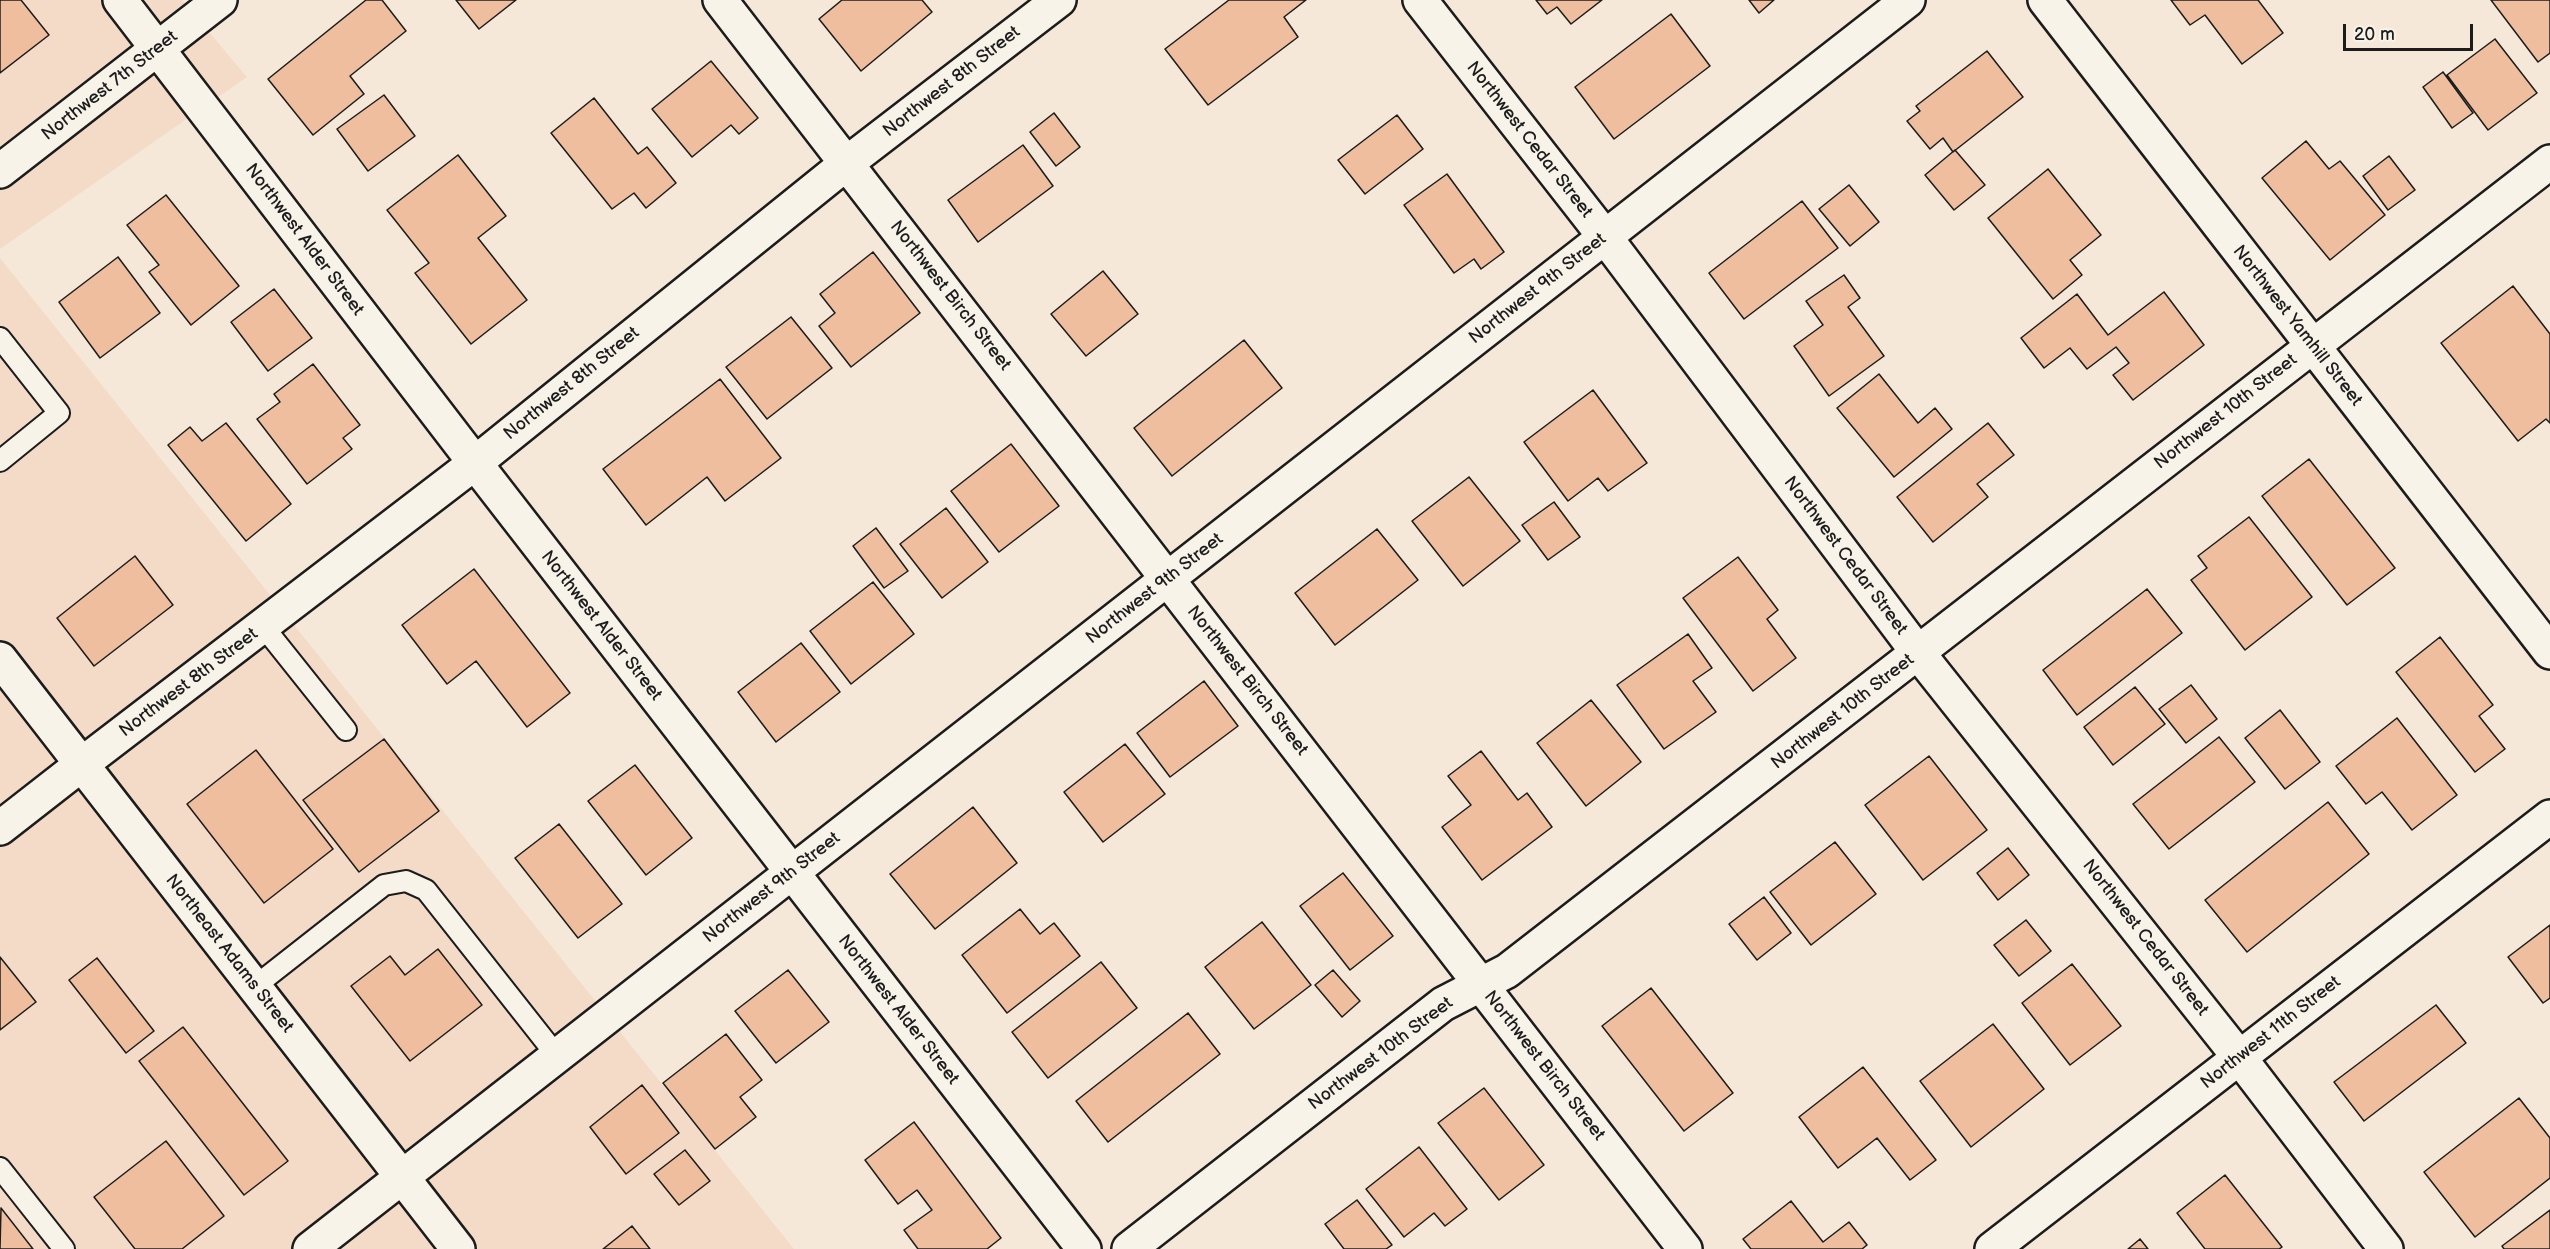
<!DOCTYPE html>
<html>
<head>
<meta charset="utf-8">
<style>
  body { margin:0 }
  #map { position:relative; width:2550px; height:1249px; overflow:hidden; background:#f5e8d9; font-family:"Balsamiq Sans",sans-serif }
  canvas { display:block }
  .scale { position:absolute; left:2343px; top:24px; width:130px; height:27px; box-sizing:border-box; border:3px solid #1c1c1c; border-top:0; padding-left:8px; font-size:18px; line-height:21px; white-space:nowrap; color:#1c1c1c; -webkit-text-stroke:4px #f7f3e8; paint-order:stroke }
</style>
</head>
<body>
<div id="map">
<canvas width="2550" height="1249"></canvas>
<div class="scale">20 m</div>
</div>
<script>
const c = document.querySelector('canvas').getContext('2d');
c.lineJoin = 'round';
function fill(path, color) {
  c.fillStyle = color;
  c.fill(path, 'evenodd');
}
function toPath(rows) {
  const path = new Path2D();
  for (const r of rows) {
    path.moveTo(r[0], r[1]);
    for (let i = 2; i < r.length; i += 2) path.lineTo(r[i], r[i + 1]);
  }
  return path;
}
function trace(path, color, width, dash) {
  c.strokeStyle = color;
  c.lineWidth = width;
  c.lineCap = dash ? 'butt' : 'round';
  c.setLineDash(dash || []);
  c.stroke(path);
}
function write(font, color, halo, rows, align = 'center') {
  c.font = font + ' "Balsamiq Sans",sans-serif';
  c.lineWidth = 4.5;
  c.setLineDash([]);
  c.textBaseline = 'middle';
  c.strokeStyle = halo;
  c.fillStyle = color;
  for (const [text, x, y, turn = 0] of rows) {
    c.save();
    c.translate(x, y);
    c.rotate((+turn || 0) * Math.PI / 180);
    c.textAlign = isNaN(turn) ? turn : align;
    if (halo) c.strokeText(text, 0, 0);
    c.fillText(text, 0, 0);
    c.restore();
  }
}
fill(toPath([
  [0,0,182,0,247,77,0,249],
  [0,258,794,1249,0,1249]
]), '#f3dbc7');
const building = toPath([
  [0,0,21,0,49,35,0,73,0,0],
  [366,0,382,0,406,31,350,76,364,94,313,135,268,79,366,0],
  [456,0,516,0,479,29,456,0],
  [842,0,922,0,932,12,861,71,819,19,842,0],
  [1229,0,1306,0,1284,17,1298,37,1208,105,1165,49,1229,0],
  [1536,0,1602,0,1571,24,1557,7,1547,14,1536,0],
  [1749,0,1774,0,1759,13,1749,0],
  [2171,0,2258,0,2283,33,2242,64,2205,15,2190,25,2171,0],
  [2491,0,2550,0,2550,53,2538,62,2491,0],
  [1671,14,1710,66,1614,139,1575,87,1671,14],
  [2495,39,2537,93,2488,130,2447,75,2495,39],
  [1987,51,2023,97,1953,152,1943,138,1930,149,1907,121,1920,111,1916,106,1987,51],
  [711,61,758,118,739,134,731,125,692,157,652,109,711,61],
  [2443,72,2473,113,2452,128,2423,87,2443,72],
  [384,95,415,136,368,171,337,129,384,95],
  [594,98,638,154,647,147,676,183,646,208,634,193,612,209,551,133,594,98],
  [1054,113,1080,147,1056,166,1030,132,1054,113],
  [1397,115,1423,149,1365,194,1338,160,1397,115],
  [2306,141,2329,169,2340,161,2385,215,2330,260,2262,178,2306,141],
  [1023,145,1053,186,978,242,948,200,1023,145],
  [1955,150,1985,185,1954,210,1925,175,1955,150],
  [458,155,506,216,478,238,527,300,471,344,415,273,429,263,387,210,458,155],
  [2389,156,2415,190,2388,210,2363,176,2389,156],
  [2048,169,2101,235,2070,260,2082,275,2053,299,1988,218,2048,169],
  [1447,174,1504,252,1481,269,1474,259,1454,273,1404,205,1447,174],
  [1849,185,1879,222,1850,246,1819,209,1849,185],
  [166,195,239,286,191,325,149,272,159,265,127,225,166,195],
  [1802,201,1838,248,1744,319,1709,273,1802,201],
  [873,252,920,313,851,367,819,326,835,313,820,294,873,252],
  [118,257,160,313,100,358,59,302,118,257],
  [1103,271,1138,314,1086,356,1051,314,1103,271],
  [1844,275,1860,298,1848,307,1884,356,1829,396,1794,346,1823,325,1806,301,1844,275],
  [2513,286,2550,334,2550,423,2546,419,2518,441,2441,343,2513,286],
  [274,289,312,338,268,371,231,322,274,289],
  [2164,292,2204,345,2133,400,2113,375,2129,363,2116,347,2087,369,2070,348,2044,368,2021,338,2077,294,2108,335,2164,292],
  [791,317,832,368,767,419,726,367,791,317],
  [1244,340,1282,388,1172,476,1134,428,1244,340],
  [313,364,360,425,343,438,352,449,307,484,257,419,280,402,274,394,313,364],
  [1879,374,1918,423,1935,408,1952,429,1894,477,1837,408,1879,374],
  [720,379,781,458,725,501,707,477,646,525,603,469,720,379],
  [1593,390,1647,463,1608,491,1598,478,1568,501,1524,442,1593,390],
  [226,423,291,504,246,541,168,445,190,427,202,441,226,423],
  [1988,423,2014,455,1977,484,1988,497,1933,542,1897,497,1988,423],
  [1011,444,1059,506,999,552,951,491,1011,444],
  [2309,459,2395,568,2347,605,2262,496,2309,459],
  [1469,477,1520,541,1463,586,1412,521,1469,477],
  [1554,502,1580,537,1548,560,1522,525,1554,502],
  [946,508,988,562,942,598,900,544,946,508],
  [2249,517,2312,597,2245,650,2191,580,2207,568,2198,556,2249,517],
  [876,528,908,571,884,588,853,546,876,528],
  [1377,529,1418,580,1335,645,1295,593,1377,529],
  [135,556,173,605,94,666,57,618,135,556],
  [1738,557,1778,610,1767,619,1796,658,1753,691,1683,598,1738,557],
  [474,569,570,693,527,727,476,661,447,684,402,625,474,569],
  [873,582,914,634,851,684,810,631,873,582],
  [2147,589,2182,633,2077,715,2043,670,2147,589],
  [1688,634,1712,668,1693,681,1716,712,1664,749,1617,685,1688,634],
  [2440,637,2493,705,2479,716,2505,749,2475,772,2396,672,2440,637],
  [801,643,840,692,776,742,738,692,801,643],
  [1204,681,1238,726,1170,777,1137,733,1204,681],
  [2191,685,2217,719,2186,743,2159,709,2191,685],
  [2135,687,2165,724,2113,765,2084,727,2135,687],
  [1591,700,1641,762,1586,806,1537,743,1591,700],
  [2280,710,2320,762,2285,789,2245,738,2280,710],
  [2397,718,2457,795,2412,830,2382,792,2366,804,2336,766,2397,718],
  [2219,737,2255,782,2169,849,2133,804,2219,737],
  [384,739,439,811,359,872,303,800,384,739],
  [1125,744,1165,794,1103,842,1064,792,1125,744],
  [256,750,333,849,264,903,187,804,256,750],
  [1481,751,1518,800,1527,793,1552,827,1482,880,1442,827,1471,805,1448,776,1481,751],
  [1929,756,1987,830,1923,880,1865,805,1929,756],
  [635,765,692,838,646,875,588,801,635,765],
  [2328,802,2369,854,2247,952,2205,900,2328,802],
  [973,807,1017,863,935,929,890,874,973,807],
  [559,824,622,904,578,938,515,858,559,824],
  [1835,842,1876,894,1811,945,1770,892,1835,842],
  [2008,848,2029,875,1998,900,1977,873,2008,848],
  [1343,873,1393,936,1350,970,1300,906,1343,873],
  [1764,897,1791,933,1757,960,1729,924,1764,897],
  [1020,909,1040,934,1054,923,1080,956,1007,1013,962,955,1020,909],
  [2026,920,2051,951,2019,976,1994,945,2026,920],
  [1262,922,1311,985,1254,1029,1205,967,1262,922],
  [2550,925,2550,998,2543,1003,2508,957,2550,925],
  [438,949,482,1005,410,1061,351,986,390,956,405,975,438,949],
  [0,957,36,1002,0,1030,0,957],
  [97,958,154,1031,126,1053,69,980,97,958],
  [1101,962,1137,1008,1048,1078,1012,1032,1101,962],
  [2072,964,2121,1026,2070,1065,2022,1003,2072,964],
  [788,970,829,1022,776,1063,735,1011,788,970],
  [1333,970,1360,1001,1342,1017,1315,985,1333,970],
  [1651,988,1733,1093,1684,1131,1602,1026,1651,988],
  [2436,1005,2466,1043,2364,1121,2334,1082,2436,1005],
  [1188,1013,1220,1054,1108,1142,1076,1101,1188,1013],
  [1993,1024,2044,1089,1971,1147,1920,1081,1993,1024],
  [183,1027,288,1161,244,1195,139,1061,183,1027],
  [726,1034,762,1080,740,1097,756,1117,715,1149,663,1083,726,1034],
  [1863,1067,1936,1160,1910,1180,1877,1138,1838,1168,1799,1117,1863,1067],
  [642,1085,679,1133,626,1174,590,1127,642,1085],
  [1484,1088,1544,1165,1499,1200,1438,1123,1484,1088],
  [2519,1098,2550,1138,2550,1178,2475,1237,2424,1172,2519,1098],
  [914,1122,1001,1238,987,1249,918,1249,904,1230,932,1210,917,1190,898,1204,865,1160,914,1122],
  [166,1141,224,1216,182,1249,135,1249,94,1197,166,1141],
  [1419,1147,1467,1209,1445,1226,1434,1213,1404,1237,1366,1189,1419,1147],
  [685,1150,710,1181,679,1205,654,1174,685,1150],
  [2225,1175,2282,1247,2279,1249,2205,1249,2177,1213,2225,1175],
  [1357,1200,1392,1245,1386,1249,1344,1249,1325,1224,1357,1200],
  [1791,1201,1823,1242,1849,1222,1867,1245,1862,1249,1751,1249,1743,1239,1791,1201],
  [1,1208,33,1249,0,1249,1,1208],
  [2550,1210,2550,1249,2504,1249,2502,1246,2550,1210],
  [632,1226,650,1249,603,1249,632,1226],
  [2140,1239,2148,1249,2128,1249,2140,1239]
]);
fill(building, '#eebe9e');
trace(building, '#1c1c1c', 1.5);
const lane = toPath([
  [0,338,59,413,0,461],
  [263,626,346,730],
  [254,987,384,885,406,881,426,890,557,1056],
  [0,1168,64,1249]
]);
const street = toPath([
  [120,0,475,463,1084,1249],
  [720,0,1685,1249],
  [1420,0,1605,237,1919,654,2239,1057,2386,1249],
  [2045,0,2550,652],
  [0,171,220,0],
  [82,764,475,463,847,163,1059,0],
  [310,1249,1908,0],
  [1129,1249,1443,1004,1507,971,2550,162],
  [1992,1249,2550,817]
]);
const secondary = toPath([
  [0,828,82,764]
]);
const highway = toPath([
  [0,659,458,1249]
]);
trace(lane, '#1c1c1c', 24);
trace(street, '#1c1c1c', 38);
trace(secondary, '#1c1c1c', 38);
trace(highway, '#1c1c1c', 38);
trace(lane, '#f7f3e8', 20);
trace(street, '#f7f3e8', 33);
trace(secondary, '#f7f3e8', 33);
trace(highway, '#f7f3e8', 33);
write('18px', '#1c1c1c', '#f7f3e8', [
  ["Northwest 8th Street",952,82,-38],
  ["Northwest 7th Street",110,86,-38],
  ["Northwest Cedar Street",1529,140,52],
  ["Northwest Alder Street",304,240,53],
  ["Northwest 9th Street",1538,289,-38],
  ["Northwest Birch Street",950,296,52],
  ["Northwest Yamhill Street",2297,326,52],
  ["Northwest 8th Street",572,384,-39],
  ["Northwest 10th Street",2226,412,-38],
  ["Northwest Cedar Street",1845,556,53],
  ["Northwest 9th Street",1155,589,-38],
  ["Northwest Alder Street",601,626,52],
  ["Northwest Birch Street",1247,681,52],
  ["Northwest 8th Street",189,683,-37],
  ["Northwest 10th Street",1843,712,-38],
  ["Northwest 9th Street",772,888,-38],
  ["Northwest Cedar Street",2145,938,52],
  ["Northeast Adams Street",229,954,52],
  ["Northwest Alder Street",898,1010,52],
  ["Northwest 11th Street",2271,1033,-38],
  ["Northwest 10th Street",1381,1054,-37],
  ["Northwest Birch Street",1544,1066,52]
]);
</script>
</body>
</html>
